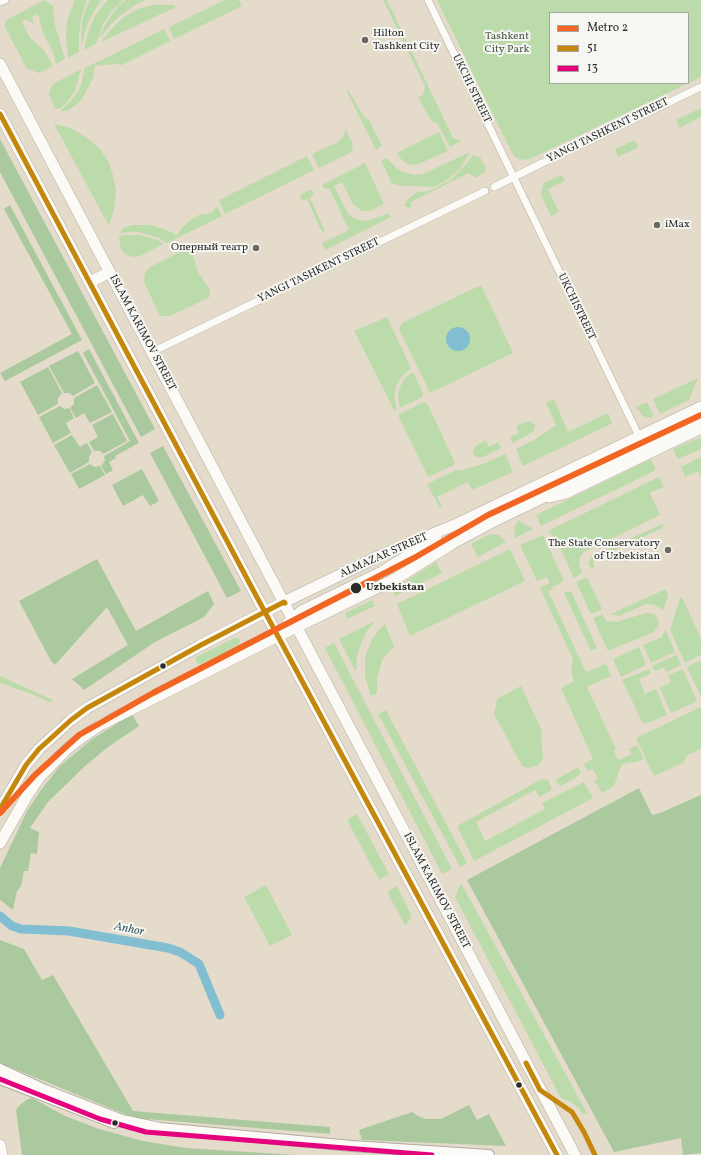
<!DOCTYPE html>
<html>
<head>
<meta charset="utf-8">
<style>
  body { margin:0 }
  #map { position:relative; width:701px; height:1155px; overflow:hidden; background:#e5dbcb; font-family:Vollkorn,serif }
  canvas { display:block }
  .legend { position:absolute; left:549px; top:12px; width:140px; height:72px; box-sizing:border-box; background:#f6f6f2; border:1px solid #a5a5a2; margin:0; padding:5px 7px; list-style:none; font-size:12px; color:#2b2b2b }
  .legend li { display:flex; align-items:center; gap:8px; height:20px }
  .legend b { width:20px; border:1px solid #a5a5a2 }
</style>
</head>
<body>
<div id="map">
<canvas width="701" height="1155"></canvas>
<ul class="legend">
<li><b style="height:5px;background:#f26522"></b>Metro 2</li>
<li><b style="height:5px;background:#c4870b"></b>51</li>
<li><b style="height:5px;background:#e5007d"></b>13</li>
</ul>
</div>
<script>
const c = document.querySelector('canvas').getContext('2d');
c.lineJoin = 'round';
function fill(path, color) {
  c.fillStyle = color;
  c.fill(path, 'evenodd');
}
function toPath(rows) {
  const path = new Path2D();
  for (const r of rows) {
    if (r.length === 3) {
      path.moveTo(r[0] + r[2], r[1]);
      path.arc(r[0], r[1], r[2], 0, 2 * Math.PI);
      continue;
    }
    path.moveTo(r[0], r[1]);
    for (let i = 2; i < r.length; i += 2) path.lineTo(r[i], r[i + 1]);
  }
  return path;
}
function trace(path, color, width, dash) {
  c.strokeStyle = color;
  c.lineWidth = width;
  c.lineCap = dash ? 'butt' : 'round';
  c.setLineDash(dash || []);
  c.stroke(path);
}
function write(font, color, halo, rows, align = 'center') {
  c.font = font + ' Vollkorn,serif';
  c.lineWidth = 4;
  c.setLineDash([]);
  c.textBaseline = 'middle';
  c.strokeStyle = halo;
  c.fillStyle = color;
  for (const [text, x, y, turn = 0] of rows) {
    c.save();
    c.translate(x, y);
    c.rotate((+turn || 0) * Math.PI / 180);
    c.textAlign = isNaN(turn) ? turn : align;
    if (halo) c.strokeText(text, 0, 0);
    c.fillText(text, 0, 0);
    c.restore();
  }
}
fill(toPath([
  [44,0,53,6,55,25,65,59,56,64,53,52,43,33,38,14,32,17,34,24,27,20,23,20,22,22,30,38,44,50,53,66,39,73,27,69,5,27,5,23,8,19],
  [75,0,87,0,81,19,79,35,79,52,68,58,66,35,67,20],
  [90,0,101,0,88,22,82,44,81,43,82,22,85,11],
  [108,0,123,0,111,12,103,24,96,44,84,50,88,32,95,16,104,4],
  [126,0,146,0,137,4,121,15,111,24,101,37,100,36,105,25,112,14,120,4],
  [225,0,239,0,242,6,174,39,169,27],
  [383,0,387,0,453,138,462,141,450,147,437,123,432,122,418,97,423,95,425,86],
  [437,0,701,0,701,77,532,158,526,160,519,159,514,156,511,151],
  [550,13,688,13,688,83,550,83],
  [153,5,174,5,176,7,101,42,114,26,124,17,137,9],
  [164,29,170,41,122,65,116,64,95,66,93,78,81,101,67,111,60,111,72,100,80,88,85,68],
  [81,69,75,91,67,102,59,109,55,108,49,95,51,87,55,83],
  [346,90,348,90,365,118,369,120,382,146,376,150],
  [701,108,701,117,680,128,676,120],
  [54,124,71,128,90,140,101,150,109,163,113,175,116,191,114,209,109,226],
  [345,129,352,142,353,148,350,153,319,168,312,154,338,142,344,136],
  [439,132,448,151,416,165,407,164,401,159,397,153],
  [635,140,639,147,618,157,615,149],
  [470,152,460,169,448,179,434,187,403,186,392,184,381,160,387,158,397,169,405,173,415,175,423,174],
  [474,154,477,157,480,157,486,168,485,172,476,178,469,173,411,202,411,208,404,206,408,199,417,192,429,191,450,180,461,170],
  [307,156,314,170,225,214,219,200],
  [365,163,384,204,370,211,362,211,353,204,342,182,334,186,348,214,355,219,366,221,387,214,389,214,391,217,325,250,322,243,349,230,329,188,325,189,322,185],
  [562,175,565,181,548,189,559,212,551,216,541,195,542,187,545,182],
  [311,189,314,195,310,198,325,231,322,232,307,199,302,201,300,195],
  [217,206,222,216,167,243,158,238,139,232,128,232,120,233,122,229,132,225,150,225,164,229,177,235,181,229,189,221,199,215,212,213],
  [123,235,140,235,158,240,163,244,140,256,133,257,125,254,121,249,119,237],
  [188,250,192,253,198,272,210,290,210,296,208,298,170,316,160,316,144,282,145,273,150,267,182,251],
  [481,285,513,353,430,393,399,329,402,323],
  [387,317,411,368,402,376,396,386,394,398,397,410,394,410,354,331],
  [413,372,423,393,423,395,422,397,400,408,398,396,400,387,405,378],
  [698,378,689,400,660,414,653,399],
  [554,399,568,432,608,413,612,422,611,424,523,466,518,458,520,457,516,449,534,440,556,425,546,403],
  [423,402,426,403,428,405,455,463,452,466,428,477,398,415],
  [647,402,654,416,650,418,643,416,636,407],
  [531,421,535,425,534,431,513,443,510,437,519,433,516,426,525,422],
  [701,437,701,449,678,459,673,449],
  [486,440,489,447,498,442,501,448,483,457,476,457,473,453,474,448,477,445],
  [505,454,513,472,472,490,468,482,437,497,442,507,440,508,427,484,456,470,459,471,483,464],
  [701,457,701,477,698,471,685,477,681,467],
  [651,459,656,470,541,526,536,515],
  [659,477,664,487,650,493,660,515,586,551,581,555,579,561,580,568,582,573,574,578,556,539,548,531],
  [518,520,533,529,515,538,514,528],
  [662,524,664,527,594,560,593,563,595,567,591,569,588,563,591,557],
  [490,534,499,535,506,542,478,557,471,544],
  [543,535,564,581,552,587,553,589,548,591,586,672,606,664,611,676,587,687,616,749,614,751,618,760,632,754,629,749,637,745,644,759,633,763,630,762,623,764,620,768,614,786,602,793,597,784,595,784,594,781,598,779,593,769,587,771,584,764,593,759,561,688,574,681,571,671,573,659,540,588,550,583,547,577,537,581,520,545],
  [510,549,525,581,410,636,397,604],
  [436,562,442,573,395,596,392,590],
  [587,577,602,609,591,614,576,582],
  [666,589,668,595,663,610,654,605,646,604,619,616,611,614],
  [571,591,597,648,591,651,564,593],
  [682,597,701,639,701,655,685,663,670,630,680,598],
  [372,600,375,606,347,619,345,613],
  [646,613,654,614,658,619,659,624,654,632,608,651,593,618,603,614,606,621,616,622],
  [375,621,367,631,361,643,357,657,356,672,339,639],
  [385,624,394,646,382,660,377,679,377,693,371,696,365,677,365,656,373,638,378,631],
  [665,629,675,652,651,663,643,645,662,637],
  [235,638,238,638,240,640,239,646,200,664,196,663,196,657],
  [334,643,452,869,442,874,325,648],
  [639,647,646,665,621,677,613,659],
  [677,655,681,665,666,672,664,667,655,671,652,666],
  [701,660,701,697,687,667],
  [649,669,651,673,639,679,645,694,656,689,667,715,648,723,642,722,622,680],
  [683,669,697,701,671,713,660,688,671,682,668,675],
  [0,676,44,696,53,700,50,703,37,696,0,683],
  [521,686,542,731,541,736,543,758,539,765,529,768,522,766,494,714,497,699],
  [701,707,701,749,687,755,683,763,654,776,636,738],
  [386,710,467,863,460,867,378,714],
  [578,767,581,774,561,786,557,784,556,781,557,779],
  [542,779,548,780,552,790,539,797,535,790,476,822,485,841,545,809,542,803,584,782,593,798,474,861,457,826],
  [357,814,389,874,379,880,347,820],
  [461,883,587,1113,582,1114,579,1108,569,1101,561,1098,455,897],
  [266,885,292,935,270,946,244,897],
  [397,886,411,914,409,921,405,925,387,892]
]), '#bcdbab');
fill(toPath([
  [0,139,155,429,141,437,0,172],
  [10,205,82,340,5,381,0,373,72,334,4,209],
  [89,349,139,443,115,456,116,458,109,462,113,470,106,474,101,466,105,461,104,456,130,441,83,353],
  [78,351,95,383,73,396,69,393,64,393,49,366],
  [48,367,62,393,58,398,58,404,38,415,20,382],
  [97,385,112,412,90,423,84,413,76,418,70,408,74,404,74,398],
  [60,406,64,409,69,408,74,418,66,423,71,433,53,443,39,417],
  [113,414,127,441,103,454,100,451,94,451,89,442,98,437,92,425],
  [72,435,80,447,87,443,92,452,89,457,89,462,70,473,54,445],
  [163,446,241,591,227,598,150,453],
  [90,464,95,467,100,466,105,475,79,489,71,474],
  [142,469,159,501,150,506,143,495,123,506,112,485],
  [97,559,136,631,208,591,214,604,204,617,155,642,84,690,72,679,128,645,107,607,55,665,51,661,19,601],
  [132,714,139,726,108,747,84,767,48,802,30,828,39,832,37,854,31,853,28,871,24,871,21,886,17,891,13,910,0,900,0,868,27,811,41,790,60,766,91,740],
  [639,788,652,815,660,813,701,795,701,1153,683,1155,681,1138,614,1152,467,880],
  [0,940,24,949,42,980,53,975,133,1111,330,1127,330,1134,134,1118,0,1063],
  [32,1098,65,1116,99,1129,143,1141,186,1148,296,1155,22,1155,16,1110,21,1104,28,1099],
  [469,1105,477,1120,489,1114,506,1146,362,1140,359,1130,412,1112,418,1116,426,1119,441,1119]
]), '#abc99f');
fill(toPath([
  [458,339,12]
]), '#81bed1');
trace(toPath([
  [0,916,12,926,21,929,69,931,168,948,180,952,199,964,220,1015]
]), '#81bed1', 9);
const street = toPath([
  [428,0,648,455],
  [0,2,5,0],
  [494,187,534,167,701,87],
  [152,352,485,191],
  [549,499,566,495,701,430]
]);
const secondary = toPath([
  [0,1069,45,1090,122,1120,160,1128,352,1146,489,1155],
  [0,1079,114,1123]
]);
const primary = toPath([
  [0,64,575,1155],
  [0,114,252,588,557,1155],
  [90,282,110,272],
  [288,623,293,618,302,611,382,572,436,538],
  [0,809,26,765,39,749,71,720,87,708,201,645,284,602,379,556,457,524,701,407],
  [0,843,27,796,39,778,67,749,81,738,100,725,278,636,397,578,453,543,498,519,701,422],
  [0,1145,2,1155]
]);
trace(street, '#b1aba1', 8);
trace(secondary, '#b1aba1', 12);
trace(primary, '#b1aba1', 12);
trace(street, '#fbfaf7', 7);
trace(secondary, '#fbfaf7', 10);
trace(primary, '#fbfaf7', 11);
trace(toPath([
  [0,114,252,588,557,1155],
  [0,809,26,765,39,749,71,720,87,708,201,645,284,602,285,603],
  [526,1063,540,1090,572,1112,584,1132,595,1155]
]), '#c4870b', 5);
trace(toPath([
  [0,1079,100,1119,146,1132,432,1155]
]), '#e5007d', 5);
trace(toPath([
  [0,813,35,775,79,735,153,693,414,558,488,515,701,415]
]), '#f26522', 6);
for (const [x, y, r, color] of [
  [365,40,4,"#6c6963"],
  [657,225,4,"#6c6963"],
  [256,248,4,"#6c6963"],
  [668,550,4,"#6c6963"],
  [356,588,6,"#2b2b2b"],
  [163,666,3.5,"#2b2b2b"],
  [519,1085,3.5,"#2b2b2b"],
  [115,1123,3.5,"#2b2b2b"]
]) {
  const dot = new Path2D();
  dot.arc(x, y, r, 0, 2 * Math.PI);
  c.fillStyle = color;
  c.fill(dot);
  trace(dot, '#f6f6f2', 1.5);
}
write('11px', '#2b2b2b', '#f6f6f2', [
  ["Hilton",373,34],
  ["Tashkent City",373,47],
  ["iMax",665,225],
  ["Оперный театр",248,248,"right"],
  ["The State Conservatory",660,544,"right"],
  ["of Uzbekistan",660,557,"right"]
], 'left');
write('11px', '#475744', '#f6f6f2', [
  ["Tashkent",507,37],
  ["City Park",507,50]
]);
write('11px', '#2b2b2b', '#f6f6f2', [
  ["UKCHI STREET",471,89,64],
  ["YANGI TASHKENT STREET",608,131,-26],
  ["YANGI TASHKENT STREET",319,271,-26],
  ["UKCHISTREET",576,307,64],
  ["ISLAM KARIMOV STREET",142,333,62],
  ["ALMAZAR STREET",384,556,-24],
  ["ISLAM KARIMOV STREET",436,891,62]
]);
write('bold 11px', '#2b2b2b', '#f6f6f2', [
  ["Uzbekistan",366,588]
], 'left');
write('italic 12px', '#3a5a66', '#f6f6f2', [
  ["Anhor",129,930,11]
]);
</script>
</body>
</html>
